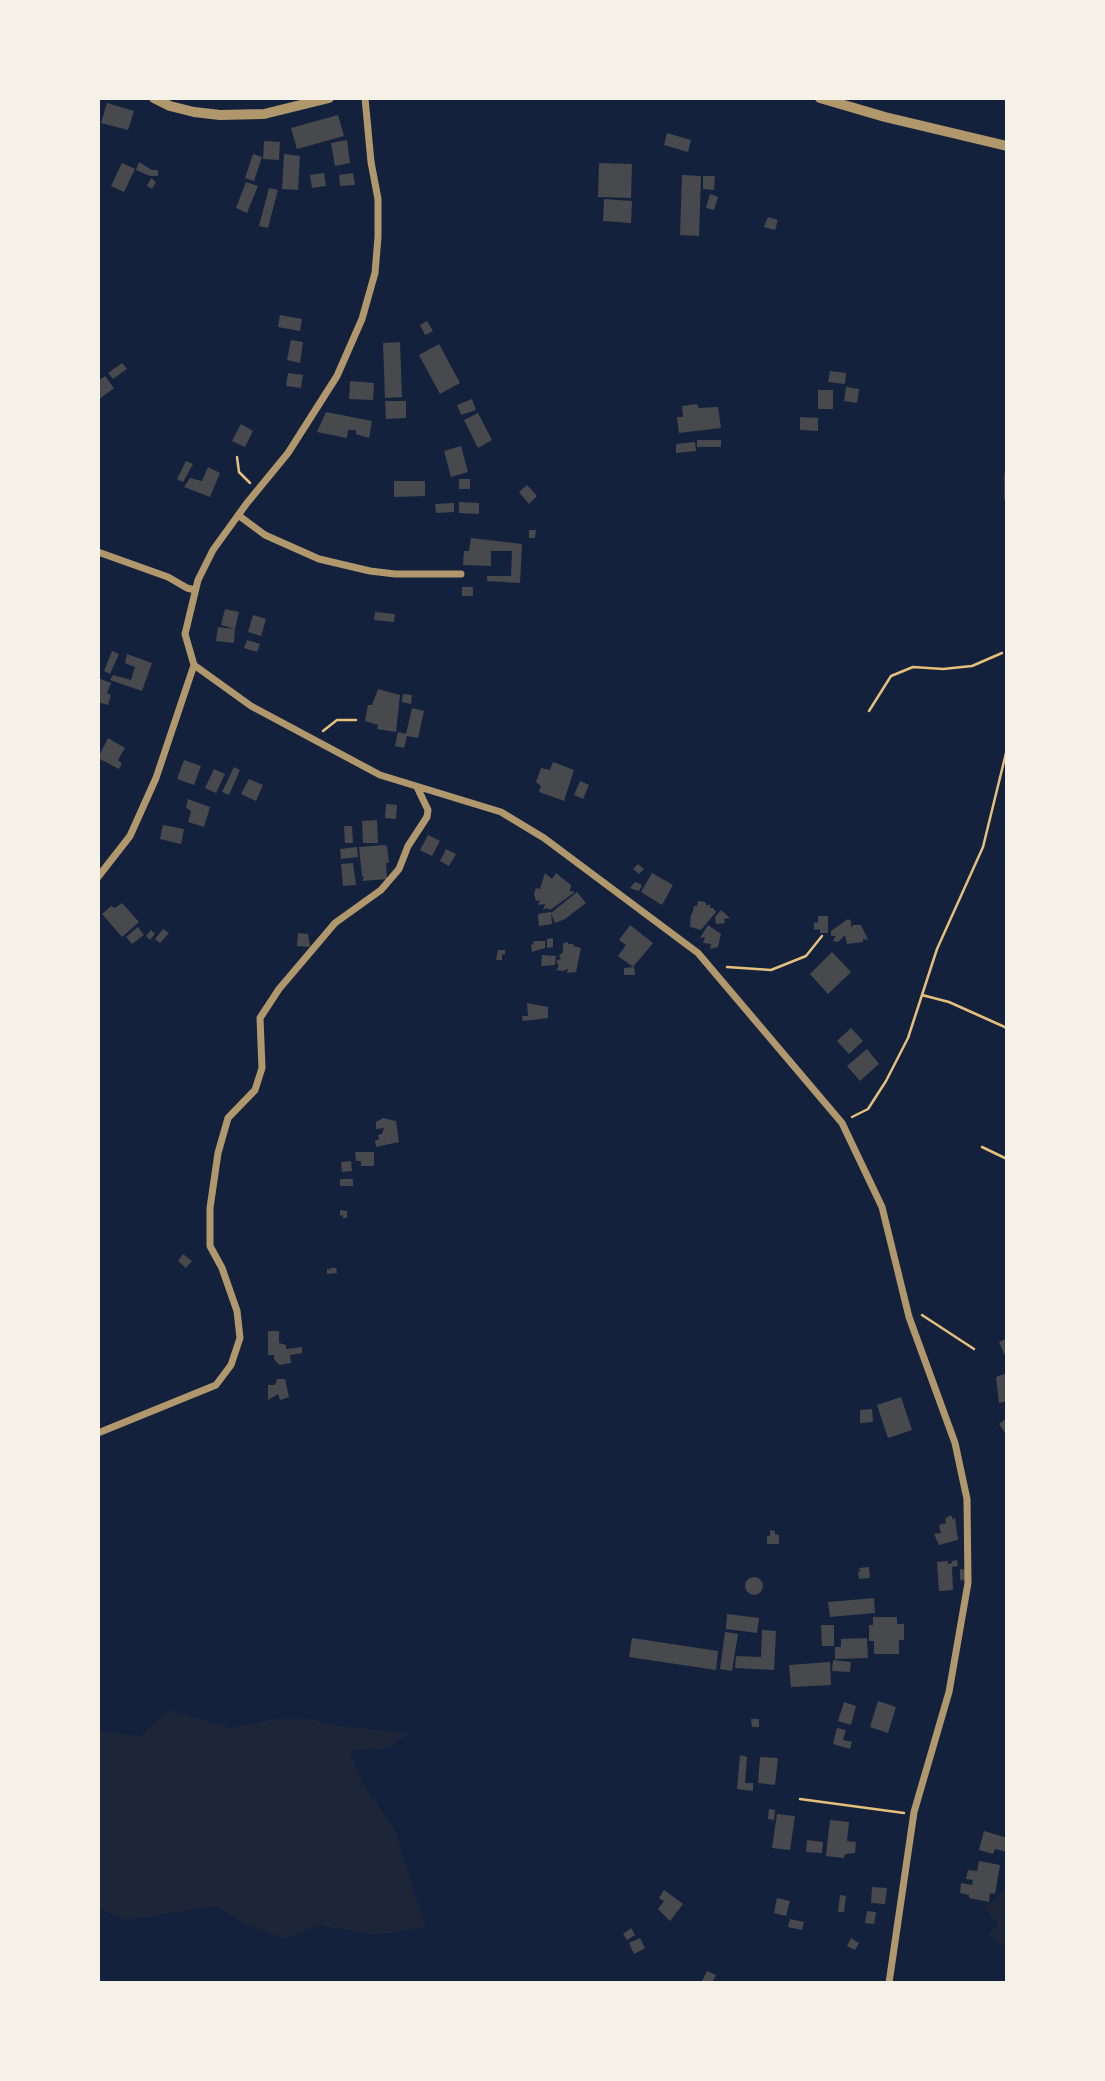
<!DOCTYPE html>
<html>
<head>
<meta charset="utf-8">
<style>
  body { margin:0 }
  #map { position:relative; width:1105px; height:2081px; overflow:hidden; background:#14213d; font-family:"Zilla Slab",serif }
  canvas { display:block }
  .frame { position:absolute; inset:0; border:100px solid #f6f1e7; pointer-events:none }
</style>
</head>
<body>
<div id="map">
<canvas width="1105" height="2081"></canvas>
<div class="frame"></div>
</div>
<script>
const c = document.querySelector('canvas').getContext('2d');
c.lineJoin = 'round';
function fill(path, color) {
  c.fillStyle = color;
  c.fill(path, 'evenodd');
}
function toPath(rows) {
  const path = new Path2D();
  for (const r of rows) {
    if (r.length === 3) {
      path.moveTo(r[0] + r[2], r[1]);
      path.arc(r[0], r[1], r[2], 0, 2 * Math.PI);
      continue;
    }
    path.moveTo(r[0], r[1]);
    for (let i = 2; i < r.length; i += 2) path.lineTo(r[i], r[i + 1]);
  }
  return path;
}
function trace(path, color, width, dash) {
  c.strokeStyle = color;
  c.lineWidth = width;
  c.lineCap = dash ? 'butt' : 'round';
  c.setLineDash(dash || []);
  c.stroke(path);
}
fill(toPath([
  [169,1710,231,1728,276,1719,309,1719,339,1726,409,1733,389,1748,349,1751,366,1789,394,1828,426,1927,373,1935,319,1925,286,1939,245,1924,216,1906,126,1920,98,1908,98,1731,140,1736],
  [1005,1889,1007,1890,1007,1945,1002,1946,988,1935,998,1924,983,1906,990,1904]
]), '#1d2539');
fill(toPath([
  [107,103,134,111,128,130,101,123],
  [338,115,344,136,297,149,291,128],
  [667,133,691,140,688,152,664,145],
  [347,140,350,163,335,166,331,143],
  [264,141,280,142,279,160,263,159],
  [253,154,262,157,254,181,245,178],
  [284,154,300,156,298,190,282,189],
  [139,162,152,170,158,170,158,176,150,176,136,170],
  [122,163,135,169,124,192,111,186],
  [599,163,632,164,631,198,598,197],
  [324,173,326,186,312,188,310,175],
  [353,173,355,185,340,186,339,175],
  [682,175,701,176,699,236,680,235],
  [703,176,715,176,714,190,703,189],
  [151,178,156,182,152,189,147,186],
  [246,182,258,186,247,213,236,208],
  [269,188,278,190,268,228,259,226],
  [710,194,718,197,714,210,706,208],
  [604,199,632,201,631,223,603,221],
  [768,217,778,220,775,230,764,227],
  [280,315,302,319,300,331,278,327],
  [427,321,433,331,425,335,420,325],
  [291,340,303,342,300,363,287,360],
  [400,342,402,397,385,398,383,343],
  [439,344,460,383,440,394,419,355],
  [122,363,127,369,113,379,108,373],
  [830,371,846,373,845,384,828,382],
  [288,373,303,375,301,388,286,386],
  [105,376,114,388,98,400,98,381],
  [350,381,374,383,373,400,349,399],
  [846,387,859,389,857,403,844,401],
  [818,390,833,390,833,409,818,409],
  [472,399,476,410,461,415,457,405],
  [385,401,406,401,406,418,386,419],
  [697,404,699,408,718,407,721,428,679,433,677,417,683,417,682,406],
  [326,412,372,421,369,438,356,434,356,430,348,430,347,438,317,432],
  [478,413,492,440,478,448,464,420],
  [800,417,818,418,818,431,800,430],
  [241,424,253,431,245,447,232,441],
  [697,440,721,440,721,447,697,447],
  [695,442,696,451,676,453,676,444],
  [461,446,468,472,451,477,444,451],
  [186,461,193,464,183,482,177,479],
  [208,467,220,473,210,497,184,487,190,478,202,481],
  [1004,473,1007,473,1007,500,1004,499],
  [459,479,470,479,470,489,459,489],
  [394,481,425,481,425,496,394,497],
  [527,485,537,496,529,504,519,492],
  [459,502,479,503,479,514,459,513],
  [454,503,454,512,436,513,435,504],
  [529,530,536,530,535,538,529,538],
  [471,538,522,544,520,583,487,581,487,576,511,576,512,551,491,551,491,566,463,565,464,551,469,551],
  [462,587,473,587,473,596,462,596],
  [225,609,239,612,235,629,221,625],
  [375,612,395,614,394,622,374,620],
  [253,615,266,619,261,636,248,632],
  [218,627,235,629,234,643,216,641],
  [247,640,260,644,257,652,244,648],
  [112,651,119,654,110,674,104,671],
  [127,654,152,663,142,691,110,680,113,675,131,680,135,667,125,663],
  [98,678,111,683,107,693,111,695,108,705,98,702],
  [378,689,400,695,396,732,377,729,378,725,365,721,368,705,372,705],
  [403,694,412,695,411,704,402,702],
  [412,708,424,711,418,738,407,736,404,748,395,746,398,732,406,734],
  [108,738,125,748,118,760,122,764,119,769,98,758],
  [184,760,201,766,194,785,177,779],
  [553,762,574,770,564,801,539,792,541,786,536,782,541,768,550,770],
  [234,767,240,770,229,795,222,792],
  [214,769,225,774,216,793,205,788],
  [249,779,263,785,256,801,241,794],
  [580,781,589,785,583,799,574,795],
  [188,799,210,807,204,827,188,822,191,811,186,808],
  [386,804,397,805,396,819,385,818],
  [377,820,378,843,363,843,362,821],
  [163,825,184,829,181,844,160,839],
  [344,826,352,826,353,843,345,843],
  [428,835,440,841,432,856,420,850],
  [384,845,387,846,389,863,386,863,387,879,362,881,364,877,362,876,359,847],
  [357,847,358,857,341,859,340,849],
  [446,849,456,854,449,866,440,861],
  [353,863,356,885,343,886,341,864],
  [638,864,644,869,639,874,633,869],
  [545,873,552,879,556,873,571,885,570,891,575,892,550,910,547,908,543,910,545,904,538,905,540,900,536,901,534,894,536,888,540,889],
  [652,873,673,885,662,905,641,892],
  [635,882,642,885,639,891,630,888],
  [577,892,586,903,565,919,555,923,551,913],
  [698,901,705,902,707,906,710,904,710,908,713,908,716,912,701,930,690,927,691,913,692,915,694,906,697,906],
  [122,903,139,922,122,937,102,914,111,906,115,908],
  [721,910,730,918,724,919,725,923,716,924,715,917],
  [551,912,552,924,539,926,538,914],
  [818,916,828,916,828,933,820,933,820,929,814,930,814,922,818,923],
  [848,919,851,921,851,928,853,925,861,925,868,940,863,939,863,942,847,944,845,935,838,942,833,941,836,936,831,936,831,931],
  [630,925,653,943,633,967,618,956,626,945,619,940],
  [708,925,721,934,718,947,710,949,711,944,703,943,705,937,700,938],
  [138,927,144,935,132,944,126,937],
  [163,929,169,933,160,943,155,939],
  [151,930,155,934,150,940,146,936],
  [298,933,308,934,310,947,297,946],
  [553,938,553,947,547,948,547,939],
  [534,941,545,941,545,948,532,952,531,944,533,945],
  [568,942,568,944,574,944,573,946,581,948,576,972,567,973,568,969,563,971,556,970,559,966,556,961,561,959,559,956,563,952,563,943],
  [498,950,505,950,505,954,502,955,502,960,496,960],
  [832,952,851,972,828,994,810,974],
  [542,955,556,956,555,965,541,966],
  [634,967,635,975,624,975,624,968],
  [527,1003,548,1007,548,1018,523,1021,522,1016,528,1016],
  [851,1028,863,1041,849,1054,837,1041],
  [867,1049,879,1064,860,1081,847,1066],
  [383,1118,396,1121,399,1142,376,1147,375,1140,379,1140,378,1135,382,1134,384,1128,376,1129,376,1122],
  [355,1152,374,1152,374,1166,361,1166,361,1161,356,1161],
  [351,1161,352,1171,342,1172,341,1162],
  [340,1179,353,1179,353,1186,340,1186],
  [340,1210,347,1211,347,1218,343,1218,343,1215,340,1216],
  [183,1254,192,1261,186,1268,178,1261],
  [327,1268,330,1270,330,1268,336,1268,337,1273,327,1274],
  [268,1331,279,1331,279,1343,286,1345,286,1349,302,1347,302,1353,290,1355,291,1363,279,1365,274,1359,274,1355,268,1355],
  [1007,1338,1007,1360,999,1342],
  [1007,1373,1007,1401,999,1403,996,1377],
  [277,1379,285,1379,289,1397,280,1400,278,1394,268,1400,268,1385,275,1385],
  [901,1397,912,1430,888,1438,877,1405],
  [872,1409,873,1422,860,1423,860,1410],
  [1007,1418,1007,1436,999,1424],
  [949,1516,952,1516,952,1519,955,1518,958,1540,939,1545,934,1534,941,1533,939,1525,946,1523,945,1519],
  [770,1530,775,1531,775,1534,779,1535,779,1544,767,1544,767,1536,770,1536],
  [957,1560,958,1566,952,1567,953,1590,939,1591,937,1562,948,1561,948,1564,952,1563,952,1561],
  [869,1567,870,1578,859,1579,858,1571,861,1572,859,1568],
  [960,1569,968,1570,968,1581,960,1580],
  [754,1586,9],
  [874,1598,875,1613,830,1617,828,1602],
  [727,1614,759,1618,757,1633,726,1629],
  [873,1617,897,1617,897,1624,904,1624,904,1640,899,1640,899,1654,874,1654,874,1641,869,1641,869,1625,873,1625],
  [821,1625,834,1625,834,1646,822,1646],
  [762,1630,776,1631,774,1670,735,1668,736,1656,761,1657],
  [725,1632,738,1634,732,1671,720,1669],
  [632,1638,718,1651,716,1670,629,1657],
  [867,1638,868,1658,835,1659,835,1647,841,1647,841,1639],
  [833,1660,851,1662,850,1672,832,1671],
  [830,1662,831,1685,791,1687,789,1665],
  [878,1701,896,1707,888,1733,870,1727],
  [844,1702,856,1706,851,1725,838,1721],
  [751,1719,759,1719,759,1727,752,1727],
  [837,1728,846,1730,843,1740,852,1742,850,1749,833,1744],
  [740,1755,747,1757,745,1783,753,1783,753,1791,737,1789],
  [760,1757,778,1758,775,1785,758,1783],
  [769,1809,775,1810,774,1820,768,1819],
  [777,1814,795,1816,790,1850,772,1848],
  [830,1820,849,1822,847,1841,856,1842,855,1853,845,1854,844,1858,826,1856],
  [984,1831,1007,1838,1007,1852,995,1849,993,1854,979,1850],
  [807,1840,823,1842,822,1853,806,1852],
  [979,1861,1000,1865,995,1894,990,1893,989,1902,969,1898,969,1895,960,1893,961,1883,972,1885,973,1880,966,1879,968,1870,977,1871],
  [872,1887,887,1888,885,1904,871,1903],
  [664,1890,683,1904,670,1921,658,1909,664,1901,659,1898],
  [840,1895,846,1896,844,1912,838,1912],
  [777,1898,790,1901,786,1916,774,1913],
  [867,1911,876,1912,874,1924,865,1923],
  [790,1919,804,1922,802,1930,788,1927],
  [631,1928,635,1935,627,1940,623,1934],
  [640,1938,645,1948,634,1954,629,1943],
  [851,1938,859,1943,855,1950,847,1946],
  [707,1971,716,1975,712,1983,701,1983]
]), '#48494c');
trace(toPath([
  [237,457,239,472,250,483],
  [869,711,891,676,913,667,943,669,972,666,1002,653],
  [323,731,337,720,356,720],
  [727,967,771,970,806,956,822,936],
  [922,995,949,1002,1007,1028],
  [852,1117,868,1109,886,1081,908,1038,937,949,983,847,1007,749],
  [982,1147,1007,1159],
  [922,1315,974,1349],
  [800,1799,904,1813]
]), '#e5c07b', 2.5);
trace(toPath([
  [238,515,265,535,319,559,370,571,395,574,461,574],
  [98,552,168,577,187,588,195,590],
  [194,665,251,706,380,775,501,812,544,838,698,953,842,1123,882,1207,909,1317,955,1443,967,1499,968,1583,949,1692,914,1812,889,1983],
  [98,877,130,836,156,778,194,665,185,634,198,580,213,550,247,503,288,453,337,376,362,319,375,273,378,237,378,199,371,162,365,98],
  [98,1433,216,1385,231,1365,240,1338,237,1311,222,1268,210,1246,210,1208,218,1153,228,1118,255,1090,262,1068,260,1018,279,989,335,923,381,890,399,869,408,846,427,817,428,810,417,787]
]), '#b1986c', 7);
trace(toPath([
  [154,98,170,106,194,112,220,115,264,114,329,98],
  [820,98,885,117,1007,146]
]), '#b1986c', 10);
</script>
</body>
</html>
